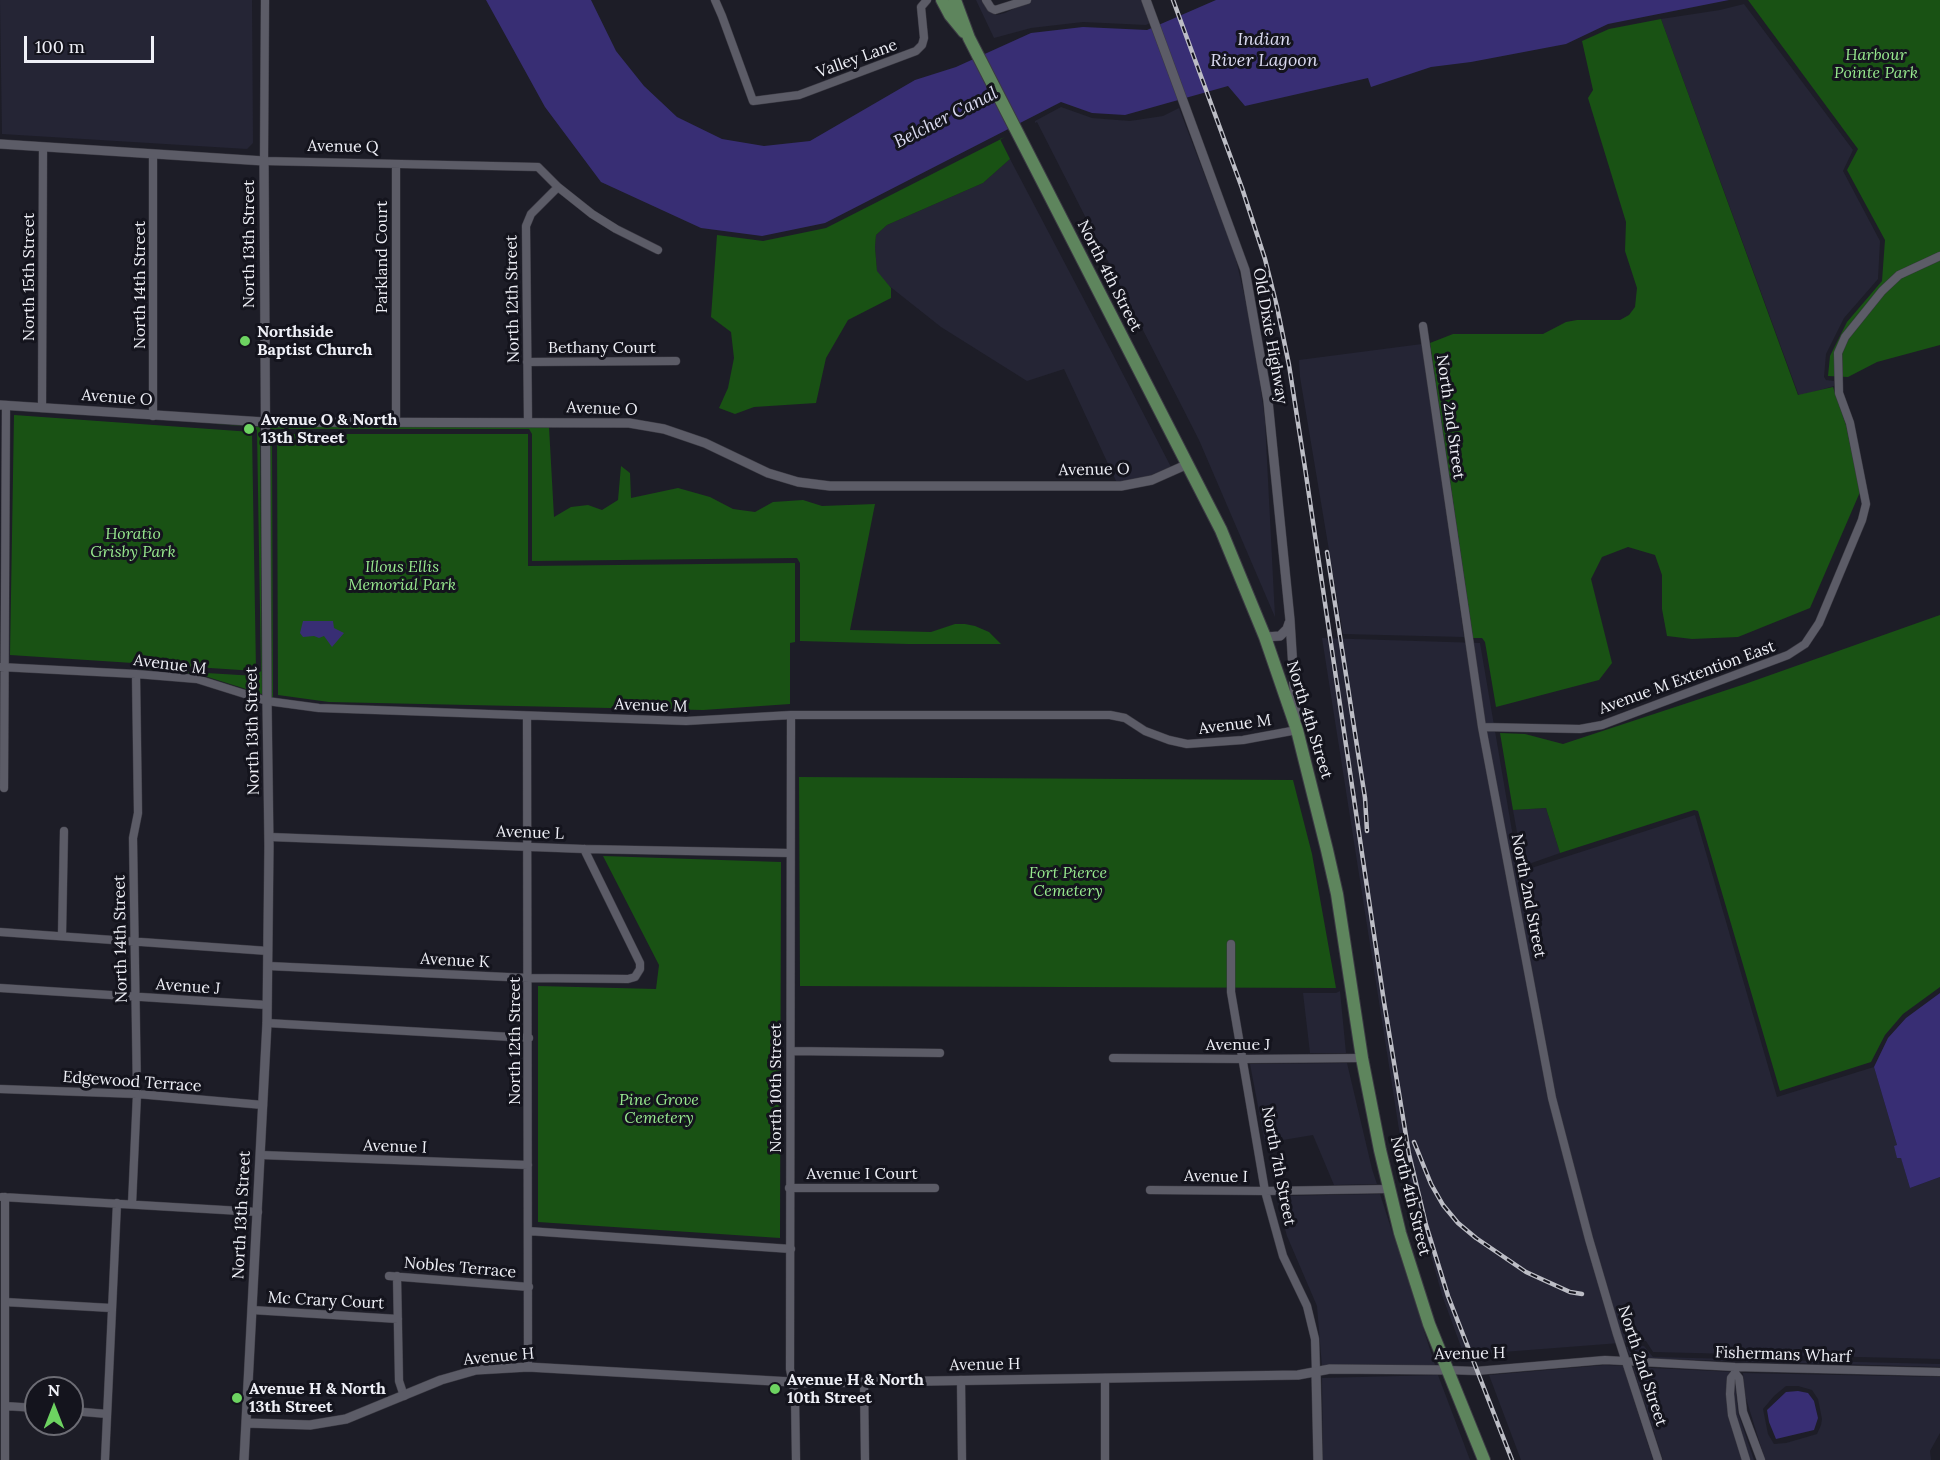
<!DOCTYPE html>
<html>
<head>
<meta charset="utf-8">
<style>
  body { margin:0 }
  #map { position:relative; width:1940px; height:1460px; overflow:hidden; background:#1d1d27; font-family:Lora,serif }
  canvas { display:block }
  .north { position:absolute; left:24px; top:1376px; width:60px; height:60px; box-sizing:border-box; background:#14141d; border:2px solid #6c6c74; border-radius:50%; rotate:0deg; font-size:16px; font-weight:700; line-height:24px; text-align:center; color:#eff0f7 }
  .north::after { content:''; display:block; margin:auto; width:21px; height:27px; background:#6dd361; clip-path:polygon(50% 0,100% 100%,50% 72%,0 100%) }
  .scale { position:absolute; left:24px; top:36px; width:130px; height:27px; box-sizing:border-box; border:3px solid #eff0f7; border-top:0; padding-left:8px; font-size:18px; line-height:21px; white-space:nowrap; color:#eff0f7; -webkit-text-stroke:4px #14141d; paint-order:stroke }
</style>
</head>
<body>
<div id="map">
<canvas width="1940" height="1460"></canvas>
<div class="north">N</div>
<div class="scale">100 m</div>
</div>
<script>
const c = document.querySelector('canvas').getContext('2d');
c.lineJoin = 'round';
function fill(path, color) {
  c.fillStyle = color;
  c.fill(path, 'evenodd');
}
function toPath(rows) {
  const path = new Path2D();
  for (const r of rows) {
    path.moveTo(r[0], r[1]);
    for (let i = 2; i < r.length; i += 2) path.lineTo(r[i], r[i + 1]);
  }
  return path;
}
function trace(path, color, width, dash) {
  c.strokeStyle = color;
  c.lineWidth = width;
  c.lineCap = dash ? 'butt' : 'round';
  c.setLineDash(dash || []);
  c.stroke(path);
}
function write(font, color, halo, rows, align = 'center') {
  c.font = font + ' Lora,serif';
  c.lineWidth = 6;
  c.setLineDash([]);
  c.textBaseline = 'middle';
  c.strokeStyle = halo;
  c.fillStyle = color;
  for (const [text, x, y, turn = 0] of rows) {
    c.save();
    c.translate(x, y);
    c.rotate((+turn || 0) * Math.PI / 180);
    c.textAlign = isNaN(turn) ? turn : align;
    if (halo) c.strokeText(text, 0, 0);
    c.fillText(text, 0, 0);
    c.restore();
  }
}
fill(toPath([
  [0,0,252,0,253,143,247,149,2,134],
  [976,0,981,0,988,10,996,15,1005,13,1031,0,1142,0,1150,23,1146,25,1083,22,1031,28,994,38],
  [1744,4,1853,150,1843,171,1880,241,1878,279,1844,318,1826,354,1824,377,1826,380,1834,381,1834,386,1799,396,1661,19,1720,10],
  [1061,107,1092,118,1130,121,1163,116,1179,108,1235,255,1254,338,1265,421,1275,617,1199,440,1037,122,1035,123,1035,121],
  [1010,159,1111,351,1171,467,1144,478,1117,483,1064,369,1027,381,941,327,888,285,877,272,875,247,876,235,887,225,983,183],
  [1422,344,1464,637,1343,634,1300,377,1299,360],
  [1322,638,1480,643,1519,872,1695,815,1777,1097,1874,1067,1897,1145,1898,1158,1901,1157,1910,1188,1940,1177,1940,1359,1653,1352,1646,1341,1464,1355,1442,1295,1403,1155],
  [1546,808,1560,853,1523,866,1513,810],
  [1340,991,1346,1053,1310,1053,1303,993,1336,993],
  [1347,1063,1372,1169,1377,1184,1334,1185,1313,1135,1265,1143,1250,1064],
  [1380,1194,1435,1365,1322,1367,1317,1306,1287,1236,1276,1196],
  [1644,1346,1653,1357,1940,1364,1940,1367,1659,1359,1630,1356,1626,1347],
  [1605,1365,1623,1366,1653,1460,1521,1460,1489,1375],
  [1633,1367,1734,1372,1738,1413,1754,1460,1663,1460],
  [1743,1373,1940,1377,1940,1433,1930,1451,1931,1460,1765,1460,1745,1395],
  [1786,1386,1798,1386,1812,1390,1818,1399,1822,1419,1821,1425,1817,1434,1786,1443,1774,1444,1768,1434,1763,1409,1774,1396],
  [1438,1375,1470,1460,1323,1460,1322,1378]
]), '#252535');
fill(toPath([
  [1748,0,1940,0,1940,345,1877,362,1848,377,1828,376,1830,356,1847,322,1882,281,1885,240,1847,170,1858,149],
  [1661,19,1798,395,1833,387,1846,425,1860,492,1810,608,1738,637,1692,639,1667,636,1662,609,1662,575,1655,555,1628,547,1602,557,1591,579,1612,663,1599,680,1496,707,1485,642,1482,638,1473,638,1430,343,1453,334,1543,334,1566,322,1577,320,1620,320,1629,315,1635,307,1637,288,1625,251,1626,222,1588,98,1593,90,1582,41,1609,29],
  [1005,137,1000,139,1010,159,983,183,887,225,876,235,875,247,877,271,891,288,891,298,848,320,826,358,816,403,754,407,735,414,719,408,728,388,734,358,731,332,711,317,717,235,763,241,826,228],
  [14,415,252,432,256,671,10,655],
  [203,423,260,427,262,694,198,674,140,669,256,676,261,671,257,430,253,427],
  [269,427,549,427,554,517,571,507,588,505,602,510,618,500,621,466,630,473,631,498,678,488,710,497,733,509,755,512,773,502,803,500,822,506,875,504,850,630,931,632,955,624,965,624,975,626,989,632,1001,644,908,644,800,641,800,563,797,558,532,561,532,434,529,429,276,429,272,434,273,697,271,697],
  [277,434,528,434,528,566,795,563,795,642,790,643,790,704,703,710,329,702,278,695],
  [1940,615,1940,987,1903,1014,1885,1035,1871,1062,1780,1091,1698,811,1694,810,1560,853,1546,808,1513,810,1500,733,1525,734,1563,744,1745,684],
  [799,777,1293,780,1312,854,1336,988,800,986],
  [603,856,781,862,780,1238,538,1222,538,986,656,989,659,965]
]), '#195214');
fill(toPath([
  [486,0,591,0,616,51,644,86,677,117,722,139,764,146,810,141,915,80,956,67,1031,33,1083,27,1147,30,1216,0,1729,0,1608,24,1566,44,1471,62,1431,67,1371,87,1368,78,1245,106,1228,86,1125,115,1092,113,1061,102,825,223,762,236,701,228,601,182,545,107],
  [303,621,333,621,334,628,344,633,332,647,324,636,319,638,314,636,303,637,300,633],
  [1940,993,1940,1177,1910,1188,1901,1158,1897,1158,1894,1146,1897,1145,1874,1067,1888,1038,1906,1018],
  [1798,1391,1808,1393,1814,1401,1818,1418,1814,1430,1776,1439,1769,1422,1767,1410,1786,1392]
]), '#382e74');
const minor = toPath([
  [265,0,264,161,538,167,558,187,592,214,616,229,658,250],
  [715,0,722,16,753,101,799,95,916,51,922,45,924,38,921,7,927,0],
  [986,0,991,8,995,10,1027,0],
  [1423,326,1482,727,1552,1098,1589,1239,1617,1334,1658,1460],
  [527,362,676,361],
  [42,408,43,147],
  [153,416,153,155],
  [528,422,526,226,531,214,558,187],
  [396,423,396,164],
  [0,667,136,674,197,679,267,701,319,708,686,721,791,715,1110,715,1125,718,1145,731,1169,740,1187,744,1243,740,1297,730],
  [791,715,790,1369,795,1395,796,1460],
  [527,716,528,1367],
  [1482,727,1580,729,1602,725,1788,655,1805,644,1819,623,1862,520,1866,504,1850,423,1839,393,1838,353,1845,337,1882,291,1899,275,1940,256],
  [4,788,6,405],
  [270,837,584,849,789,853],
  [0,932,268,951],
  [62,935,64,831],
  [1231,944,1231,992,1265,1191,1283,1256,1307,1306,1315,1339,1316,1372],
  [268,966,529,978,628,979,635,977,640,969,640,963,584,849],
  [0,988,267,1005],
  [267,1023,529,1038],
  [791,1051,940,1053],
  [1113,1058,1244,1059,1362,1058],
  [0,1089,137,1094,263,1105],
  [261,1155,528,1165],
  [789,1188,935,1188],
  [1150,1190,1265,1191,1388,1189],
  [2,1197,258,1212],
  [132,1204,137,1094,133,838,138,813,136,674],
  [528,1231,791,1249],
  [389,1276,529,1287],
  [397,1276,399,1381,404,1396],
  [5,1302,111,1308],
  [252,1310,398,1319],
  [1735,1367,1735,1373,1739,1378,1743,1412,1761,1460],
  [1448,1370,1476,1371,1605,1360,1735,1367,1940,1372],
  [1735,1373,1731,1378,1730,1394,1732,1415,1746,1460],
  [1105,1378,1105,1460],
  [961,1380,962,1460],
  [864,1382,865,1460],
  [5,1406,36,1408],
  [72,1411,107,1414],
  [5,1460,5,1197],
  [105,1460,117,1203]
]);
const tertiary = toPath([
  [1146,0,1245,270,1268,401,1290,620,1296,718],
  [0,144,264,161,267,701,269,846,267,1023,244,1460],
  [0,405,264,422,629,423,664,429,705,443,768,473,798,482,830,486,1121,486,1152,480,1188,464],
  [1265,637,1280,636,1287,629,1289,623],
  [1316,1372,1318,1460],
  [246,1423,310,1425,346,1419,441,1380,476,1370,528,1367,809,1383,1298,1375,1330,1369,1448,1370]
]);
const primary = toPath([
  [942,0,950,15,964,32],
  [955,0,969,38,1221,530,1265,637,1297,730,1327,850,1337,894,1362,1058,1380,1150,1400,1233,1429,1324,1484,1460]
]);
trace(minor, '#3b3a43', 9);
trace(tertiary, '#3b3a43', 10);
trace(primary, '#3b3a43', 14);
trace(minor, '#5c5c67', 8);
trace(tertiary, '#5c5c67', 9);
trace(primary, '#5e855d', 12);
const rail = toPath([
  [1173,0,1242,188,1265,259,1277,307,1289,365,1305,468,1384,1002,1409,1154,1426,1225,1448,1296,1512,1460],
  [1327,552,1365,798,1367,831],
  [1414,1142,1431,1184,1443,1205,1458,1223,1476,1238,1526,1272,1570,1292,1582,1294]
]);
trace(rail, '#bcbdc5', 4.5);
trace(rail, '#14141d', 2, [7]);
for (const [x, y, r, color] of [
  [245,341,6,"#6dd361"],
  [249,429,6,"#6dd361"],
  [775,1389,6,"#6dd361"],
  [237,1398,6,"#6dd361"]
]) {
  const dot = new Path2D();
  dot.arc(x, y, r, 0, 2 * Math.PI);
  c.fillStyle = color;
  c.fill(dot);
  trace(dot, '#14141d', 2);
}
write('italic 16px', '#98ea8f', '#14141d', [
  ["Harbour",1876,55],
  ["Pointe Park",1876,73],
  ["Horatio",133,534],
  ["Grisby Park",133,552],
  ["Illous Ellis",402,567],
  ["Memorial Park",402,585],
  ["Fort Pierce",1068,873],
  ["Cemetery",1068,891],
  ["Pine Grove",659,1100],
  ["Cemetery",659,1118]
]);
write('16px', '#eff0f7', '#14141d', [
  ["Valley Lane",857,59,-20],
  ["Avenue Q",343,147,1],
  ["North 13th Street",249,244,-90],
  ["Parkland Court",382,257,-90],
  ["North 4th Street",1109,276,63],
  ["North 15th Street",29,277,-90],
  ["North 14th Street",140,285,-90],
  ["North 12th Street",513,299,-91],
  ["Old Dixie Highway",1270,336,80],
  ["Bethany Court",602,348],
  ["Avenue O",117,398,4],
  ["Avenue O",602,409,2],
  ["North 2nd Street",1450,417,82],
  ["Avenue O",1094,470,-1],
  ["Avenue M",170,665,7],
  ["Avenue M Extention East",1687,678,-20],
  ["Avenue M",651,706,2],
  ["North 4th Street",1309,720,73],
  ["Avenue M",1235,725,-7],
  ["North 13th Street",253,731,-91],
  ["Avenue L",530,833,2],
  ["North 2nd Street",1528,896,79],
  ["North 14th Street",121,939,-91],
  ["Avenue K",455,961,3],
  ["Avenue J",188,987,4],
  ["North 12th Street",515,1041,-90],
  ["Avenue J",1238,1045],
  ["Edgewood Terrace",132,1082,4],
  ["North 10th Street",776,1088,-90],
  ["Avenue I",395,1147,2],
  ["North 7th Street",1278,1166,79],
  ["Avenue I Court",862,1174],
  ["Avenue I",1216,1177,1],
  ["North 4th Street",1410,1196,76],
  ["North 13th Street",242,1215,-87],
  ["Nobles Terrace",460,1268,5],
  ["Mc Crary Court",326,1301,3],
  ["Avenue H",1470,1354,-1],
  ["Fishermans Wharf",1783,1355,2],
  ["Avenue H",499,1357,-5],
  ["Avenue H",985,1365,-1],
  ["North 2nd Street",1642,1366,72]
]);
write('bold 16px', '#eff0f7', '#14141d', [
  ["Northside",257,332],
  ["Baptist Church",257,350],
  ["Avenue O & North",261,420],
  ["13th Street",261,438],
  ["Avenue H & North",787,1380],
  ["10th Street",787,1398],
  ["Avenue H & North",249,1389],
  ["13th Street",249,1407]
], 'left');
write('italic 18px', '#dbdbf1', '#14141d', [
  ["Indian",1264,40],
  ["River Lagoon",1264,61],
  ["Belcher Canal",946,118,-27]
]);
</script>
</body>
</html>
